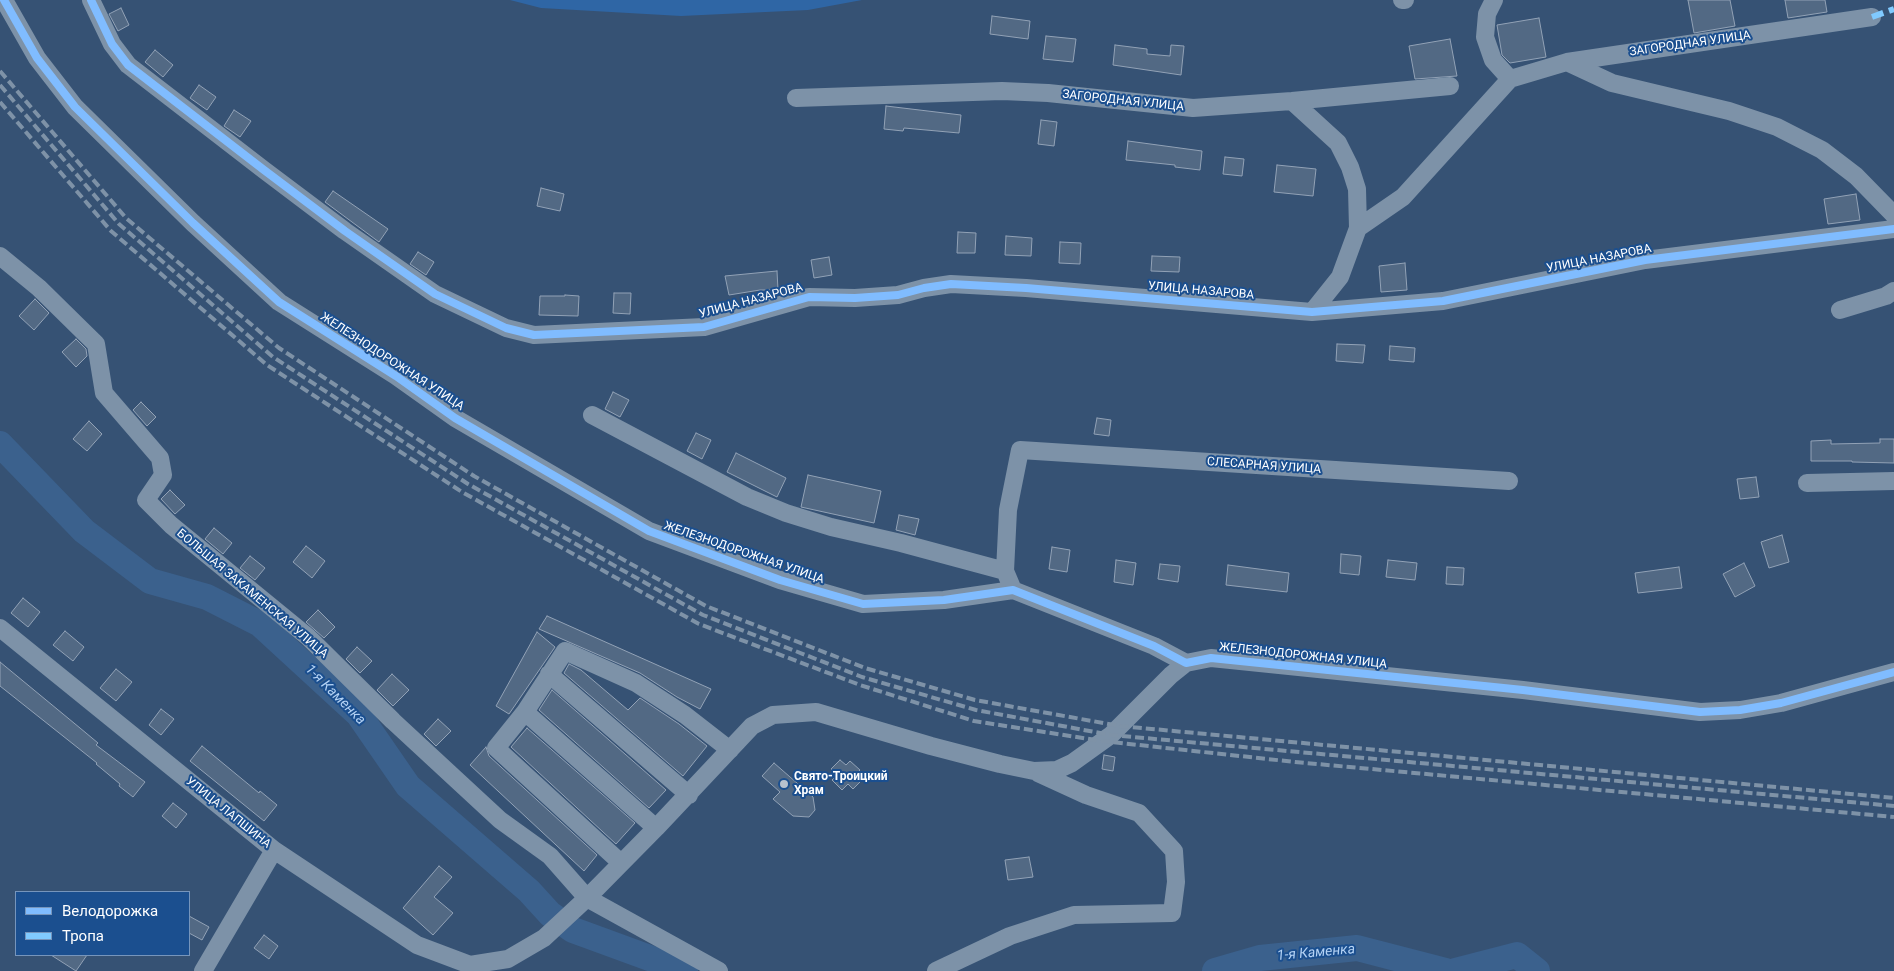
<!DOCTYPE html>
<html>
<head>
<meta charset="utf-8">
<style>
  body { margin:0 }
  #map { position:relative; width:1894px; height:971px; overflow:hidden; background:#365274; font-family:Roboto,sans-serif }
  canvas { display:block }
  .legend { position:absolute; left:15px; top:891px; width:175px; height:65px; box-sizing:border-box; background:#1b4f8f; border:1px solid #7695bc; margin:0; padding:6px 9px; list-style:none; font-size:15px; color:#fff }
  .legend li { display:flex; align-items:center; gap:10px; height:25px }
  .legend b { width:25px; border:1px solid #7695bc }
</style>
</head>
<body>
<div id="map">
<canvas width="1894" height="971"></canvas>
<ul class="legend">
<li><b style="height:6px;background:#80bcff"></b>Велодорожка</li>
<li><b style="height:6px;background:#80caff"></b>Тропа</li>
</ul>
</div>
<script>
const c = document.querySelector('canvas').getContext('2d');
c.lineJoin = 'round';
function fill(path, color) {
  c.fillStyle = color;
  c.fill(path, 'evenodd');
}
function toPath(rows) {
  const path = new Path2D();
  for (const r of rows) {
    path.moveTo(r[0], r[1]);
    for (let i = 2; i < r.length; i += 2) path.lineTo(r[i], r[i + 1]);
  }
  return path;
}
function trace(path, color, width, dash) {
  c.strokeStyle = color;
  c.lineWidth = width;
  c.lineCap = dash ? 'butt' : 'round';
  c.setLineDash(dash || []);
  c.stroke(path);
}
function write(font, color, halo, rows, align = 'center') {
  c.font = font + ' Roboto,sans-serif';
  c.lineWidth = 4;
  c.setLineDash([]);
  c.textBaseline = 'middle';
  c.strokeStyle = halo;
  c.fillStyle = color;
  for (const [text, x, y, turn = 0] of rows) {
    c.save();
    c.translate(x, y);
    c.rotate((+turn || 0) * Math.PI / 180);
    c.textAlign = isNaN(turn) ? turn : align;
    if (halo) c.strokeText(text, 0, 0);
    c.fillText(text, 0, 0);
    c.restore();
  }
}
fill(toPath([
  [510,0,862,0,808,10,681,16,541,8]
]), '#2f66a5');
trace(toPath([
  [0,444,84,531,150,581,207,597,260,624,359,715,408,786,529,891,550,914,573,930,685,971],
  [1215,971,1260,958,1357,948,1446,971],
  [1455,971,1517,955,1537,971]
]), '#3b618d', 26);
const building = toPath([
  [1688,0,1730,0,1735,26,1694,33,1688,0],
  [1785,0,1825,0,1827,12,1788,18,1785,0],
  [121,8,129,25,118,31,109,14,121,8],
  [992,16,1030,21,1028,39,990,34,992,16],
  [1539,18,1546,57,1510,63,1502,55,1497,25,1539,18],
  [1046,36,1076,39,1073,62,1043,59,1046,36],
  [1450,39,1457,76,1415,79,1409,46,1450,39],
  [1115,45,1147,49,1147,54,1170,56,1171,45,1184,46,1181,75,1113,65,1115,45],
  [155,50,173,65,163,77,145,62,155,50],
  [199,85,216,97,207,110,190,98,199,85],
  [886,106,961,115,959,133,904,128,903,131,884,129,886,106],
  [234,110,251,121,240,137,224,126,234,110],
  [1041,120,1057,122,1054,146,1038,144,1041,120],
  [1128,141,1202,151,1200,170,1175,167,1175,165,1126,160,1128,141],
  [1225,157,1244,159,1242,176,1223,174,1225,157],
  [1277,165,1316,169,1313,196,1274,192,1277,165],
  [541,188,564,194,560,211,537,206,541,188],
  [333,191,388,229,379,242,325,202,333,191],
  [1856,194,1860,220,1828,224,1824,199,1856,194],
  [958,232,976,233,975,253,957,253,958,232],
  [1006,236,1032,238,1031,256,1005,255,1006,236],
  [1060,242,1081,243,1080,264,1059,263,1060,242],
  [418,252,434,262,426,275,410,264,418,252],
  [1152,256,1180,257,1179,272,1151,271,1152,256],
  [829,257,832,275,814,278,811,260,829,257],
  [1405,263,1407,290,1381,292,1379,266,1405,263],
  [777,271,778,290,760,290,729,295,725,276,777,271],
  [614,293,631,293,630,314,613,313,614,293],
  [565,295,579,296,578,316,539,315,540,296,565,296,565,295],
  [35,299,49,313,34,330,19,316,35,299],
  [76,339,86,349,87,356,76,367,62,352,76,339],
  [1337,344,1365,345,1363,363,1336,361,1337,344],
  [1390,346,1415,348,1414,362,1389,360,1390,346],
  [613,392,629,400,620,417,605,409,613,392],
  [141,402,156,417,147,426,133,410,141,402],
  [1097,418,1111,420,1109,436,1094,434,1097,418],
  [89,421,102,434,87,451,73,439,89,421],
  [696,433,711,440,702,459,687,451,696,433],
  [1880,439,1894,439,1894,463,1852,462,1852,461,1811,461,1811,441,1831,440,1831,444,1880,443,1880,439],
  [736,453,786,478,777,497,727,472,736,453],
  [808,475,881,491,874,523,801,507,808,475],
  [1756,477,1759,497,1740,499,1737,479,1756,477],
  [170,490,185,505,175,514,161,499,170,490],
  [899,515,919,519,915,535,896,530,899,515],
  [214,528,232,543,223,554,205,539,214,528],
  [1782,535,1789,562,1769,568,1761,542,1782,535],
  [306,546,325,561,312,578,293,562,306,546],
  [1052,547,1070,550,1067,572,1049,569,1052,547],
  [1341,554,1361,556,1359,575,1340,573,1341,554],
  [250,556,265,568,255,580,240,568,250,556],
  [1116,560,1136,563,1133,585,1114,582,1116,560],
  [1388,560,1417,563,1415,580,1386,577,1388,560],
  [1744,563,1755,586,1735,597,1723,574,1744,563],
  [1160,564,1180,566,1178,582,1158,579,1160,564],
  [1228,565,1289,573,1287,592,1226,585,1228,565],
  [1447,567,1464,568,1463,585,1446,584,1447,567],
  [1679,567,1682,588,1638,593,1635,573,1679,567],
  [23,598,40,612,28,627,11,613,23,598],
  [318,610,335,627,324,638,306,622,318,610],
  [547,616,711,689,700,709,677,697,640,673,539,629,547,616],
  [65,631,84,647,73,661,53,645,65,631],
  [537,632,555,647,509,714,496,706,537,632],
  [357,647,372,661,360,673,346,659,357,647],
  [0,662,80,728,98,743,96,745,145,782,133,797,119,786,120,784,96,764,97,763,0,686,0,662],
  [569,664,581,670,628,710,640,698,679,724,707,746,683,776,564,673,569,664],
  [116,669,132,682,116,701,100,688,116,669],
  [392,674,409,690,393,706,377,690,392,674],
  [552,690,666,790,649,808,539,710,552,690],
  [161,709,174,719,161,735,149,725,161,709],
  [438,719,451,731,436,746,424,734,438,719],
  [527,728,635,823,616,844,511,747,527,728],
  [202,746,259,793,260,791,277,805,264,821,190,761,202,746],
  [486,747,489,756,597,855,584,871,470,765,486,747],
  [1104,755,1115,757,1113,771,1102,769,1104,755],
  [840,760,846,765,850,761,860,770,856,774,862,780,853,789,848,784,842,790,832,780,837,775,831,769,840,760],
  [774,763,813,797,815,810,809,817,793,816,773,799,780,792,762,776,774,763],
  [173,803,187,814,176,828,162,816,173,803],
  [1029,857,1033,877,1008,880,1005,860,1029,857],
  [439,866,452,877,434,897,453,913,433,935,403,908,439,866],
  [189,916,209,927,202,940,189,933,189,916],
  [264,935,278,946,269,959,254,948,264,935],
  [51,955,87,955,76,971,51,955]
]);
fill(building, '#526984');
trace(building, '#92a2b6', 1);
trace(toPath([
  [4,0,37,58,75,107,193,223,279,302,396,376,455,418,649,531,780,580,863,604,944,600,1013,590,1154,646,1186,663,1211,658,1523,690,1700,712,1740,710,1781,703,1894,672],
  [91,0,112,44,128,65,264,170,345,231,435,294,506,328,534,335,704,327,809,297,855,298,898,295,924,288,951,284,1026,288,1312,312,1443,301,1645,260,1894,229],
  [1402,0,1405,0],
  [1567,62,1612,83,1729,111,1777,127,1822,150,1856,176,1894,215],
  [1510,79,1567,62,1872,17],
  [796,98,1002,91,1048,93,1193,108,1292,101,1450,86],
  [1292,101,1338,143,1350,167,1357,189,1358,228],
  [0,256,39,288,96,344,104,393,160,458,163,475,146,500,171,525,308,637,393,721,500,820,550,856,587,898,719,971],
  [1840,310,1886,296,1894,291],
  [1312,312,1340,277,1358,228,1403,197,1510,79,1493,60,1485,37,1487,14,1494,0],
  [592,415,747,497,786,513,831,527,901,543,1005,571],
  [1807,483,1894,481],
  [1013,590,1005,571,1008,510,1020,450,1509,481],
  [0,628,274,850,417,945,470,965,474,971],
  [549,674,689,795],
  [525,712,656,828],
  [621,863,496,748,525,712,565,651,636,683,685,715,730,750],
  [470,965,508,959,544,938,587,898,656,828,752,726,773,715,816,712,931,746,1000,764,1034,771,1057,770,1072,763,1111,735,1171,675,1186,663],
  [203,971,274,850],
  [936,971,1010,936,1074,915,1172,913,1176,882,1174,851,1139,813,1086,795,1038,773]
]), '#7d92a8', 18);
trace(toPath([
  [0,71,126,218,279,348,474,476,706,606,865,668,975,700,1120,726,1894,798],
  [0,85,119,224,273,357,468,484,703,615,862,677,976,710,1111,735,1894,806],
  [0,102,111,231,267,365,462,492,699,624,860,685,974,721,1102,741,1295,762,1894,817]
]), '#7e92a7', 4, [9, 4]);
trace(toPath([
  [1872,17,1894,9]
]), '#80caff', 6, [12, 6]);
trace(toPath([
  [4,0,37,58,75,107,193,223,279,302,396,376,455,418,649,531,780,580,863,604,944,600,1013,590,1154,646,1186,663,1211,658,1523,690,1700,712,1740,710,1781,703,1894,672],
  [91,0,112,44,128,65,264,170,345,231,435,294,506,328,534,335,704,327,809,297,855,298,898,295,924,288,951,284,1026,288,1312,312,1443,301,1645,260,1894,229]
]), '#80bcff', 8);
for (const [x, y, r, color] of [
  [784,784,5,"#b9c2ce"]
]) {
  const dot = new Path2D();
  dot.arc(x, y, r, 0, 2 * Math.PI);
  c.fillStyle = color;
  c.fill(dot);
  trace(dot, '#1b4f8f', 2);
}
write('12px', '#fff', '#1b4f8f', [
  ["ЗАГОРОДНАЯ УЛИЦА",1690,44,-8],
  ["ЗАГОРОДНАЯ УЛИЦА",1123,101,6],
  ["УЛИЦА НАЗАРОВА",1599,259,-11],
  ["УЛИЦА НАЗАРОВА",1201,291,5],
  ["УЛИЦА НАЗАРОВА",751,301,-15],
  ["ЖЕЛЕЗНОДОРОЖНАЯ УЛИЦА",392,362,33],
  ["СЛЕСАРНАЯ УЛИЦА",1264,466,4],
  ["ЖЕЛЕЗНОДОРОЖНАЯ УЛИЦА",744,553,19],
  ["БОЛЬШАЯ ЗАКАМЕНСКАЯ УЛИЦА",252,594,40],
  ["ЖЕЛЕЗНОДОРОЖНАЯ УЛИЦА",1303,656,6],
  ["УЛИЦА ЛАПШИНА",228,813,39]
]);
write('bold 12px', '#fff', '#1b4f8f', [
  ["Свято-Троицкий",794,777],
  ["Храм",794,791]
], 'left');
write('italic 14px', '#b5d3f5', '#1b4f8f', [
  ["1-я Каменка",335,695,45],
  ["1-я Каменка",1316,953,-5]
]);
</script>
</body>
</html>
